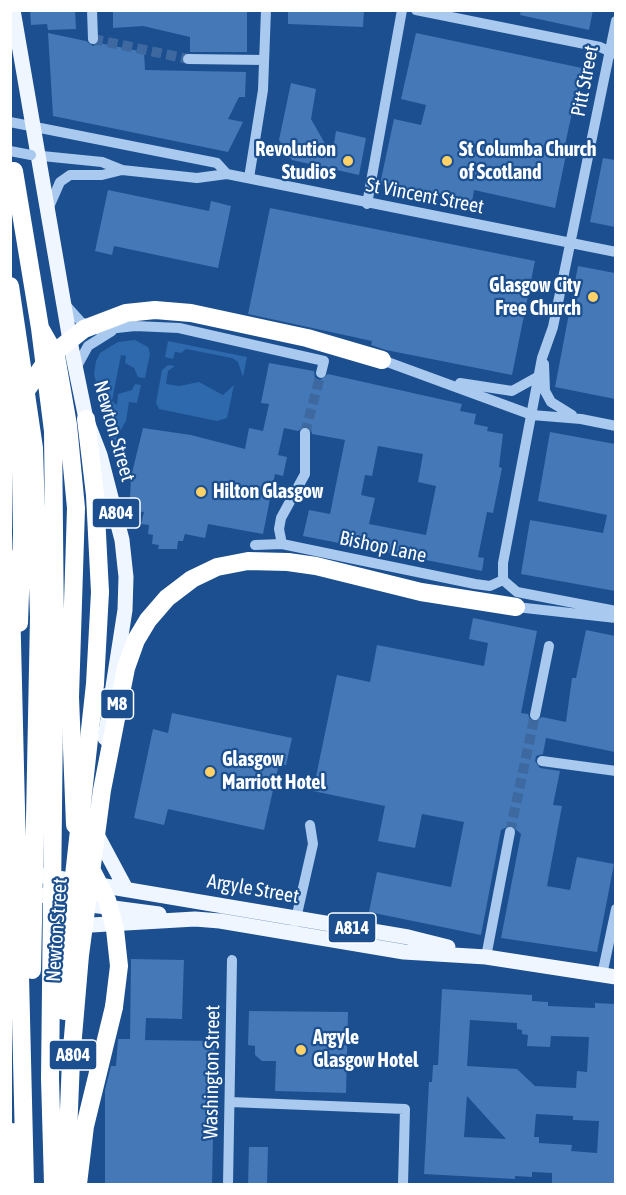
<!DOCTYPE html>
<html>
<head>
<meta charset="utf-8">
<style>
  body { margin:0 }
  #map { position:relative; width:626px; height:1195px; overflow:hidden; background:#1b4f8f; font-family:"Asap Condensed",sans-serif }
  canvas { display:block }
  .frame { position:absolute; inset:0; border:12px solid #fff; pointer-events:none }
</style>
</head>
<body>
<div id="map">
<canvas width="626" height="1195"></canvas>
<div class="frame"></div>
</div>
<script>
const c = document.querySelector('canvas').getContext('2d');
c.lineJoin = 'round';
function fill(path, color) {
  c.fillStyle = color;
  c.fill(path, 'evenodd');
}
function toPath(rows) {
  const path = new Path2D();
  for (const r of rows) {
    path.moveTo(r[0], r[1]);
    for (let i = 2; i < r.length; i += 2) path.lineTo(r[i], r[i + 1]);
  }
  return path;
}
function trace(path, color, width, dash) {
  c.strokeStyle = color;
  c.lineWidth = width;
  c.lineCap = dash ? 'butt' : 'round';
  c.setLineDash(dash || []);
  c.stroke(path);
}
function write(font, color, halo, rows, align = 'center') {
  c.font = font + ' "Asap Condensed",sans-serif';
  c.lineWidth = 4.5;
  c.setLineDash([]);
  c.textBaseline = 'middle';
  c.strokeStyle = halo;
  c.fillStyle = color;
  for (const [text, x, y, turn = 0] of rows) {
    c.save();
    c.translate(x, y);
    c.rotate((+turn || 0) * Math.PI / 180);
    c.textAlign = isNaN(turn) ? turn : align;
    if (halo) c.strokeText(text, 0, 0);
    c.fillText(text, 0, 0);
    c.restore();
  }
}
fill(toPath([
  [135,340,148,347,150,354,145,378,138,377,134,368,125,363,126,356,121,355,112,401,117,405,118,394,132,390,135,384,141,385,137,403,129,402,126,421,116,438,118,449,113,451,94,374,96,361,100,353,118,342],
  [168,341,247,357,243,377,238,362,232,358,186,349,181,353,175,352,173,359,165,357],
  [168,365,175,366,168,371,166,384,179,386,199,382,223,395,234,385,227,418,217,421,159,409,156,403,162,370]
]), '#2e69ad');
fill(toPath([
  [30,10,75,10,76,29,48,30,47,24,31,25],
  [113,10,247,10,247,52,190,52,190,37,143,26,113,28],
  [288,10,364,10,363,27,288,24],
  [521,10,593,10,589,30,520,15],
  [48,33,86,41,93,46,99,43,144,52,145,70,246,72,245,97,239,97,228,119,243,122,228,152,53,116],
  [416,33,582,68,564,149,567,150,555,208,474,190,472,202,380,184,394,119,421,125,426,105,401,99],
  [291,83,316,89,311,119,332,156,336,131,366,138,359,175,292,160,279,140],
  [603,158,615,160,615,227,590,222],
  [108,190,209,211,211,201,231,206,218,268,114,246,112,255,95,251],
  [270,208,535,261,512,375,386,350,371,345,372,341,248,314],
  [578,266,615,273,615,399,555,387],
  [269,363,314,371,315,378,320,380,328,374,462,404,460,411,476,414,474,424,488,427,487,431,503,434,499,467,502,468,493,513,487,512,478,557,484,558,482,571,303,536,309,510,330,514,345,440,312,434,311,429,306,426,298,431,284,428,278,455,287,457,283,476,275,474,263,534,208,524,205,538,185,534,183,541,178,541,177,549,158,549,159,545,152,544,153,535,148,534,149,525,141,524,144,512,135,511,137,499,130,498,131,477,143,428,191,435,245,449,249,428,263,431,269,404,261,403],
  [378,446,423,454,418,482,436,486,426,535,369,524,375,498,361,495,365,475,372,476],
  [550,432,615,444,615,591,521,574,530,520,603,533,607,515,538,501],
  [473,618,537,631,521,713,528,714,530,720,534,722,542,717,566,722,572,678,576,678,586,630,615,636,615,752,546,738,543,754,536,756,535,761,540,768,560,771,553,805,562,806,547,886,570,890,577,857,614,864,597,952,501,938,521,834,511,825,501,830,481,935,369,912,377,872,451,887,464,822,422,814,415,848,378,841,385,806,313,791,337,675,370,682,377,645,484,666,488,643,469,639],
  [172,713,292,738,286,765,279,764,264,830,168,809,164,825,134,818,153,729,168,733],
  [131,959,184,960,182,1019,146,1018,145,1040,215,1041,212,1185,105,1185,105,1090,111,1066,116,1066,118,1039,130,1039],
  [442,989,532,995,532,1001,548,1002,548,1006,595,1008,595,1003,615,1004,615,1185,552,1185,552,1173,532,1172,532,1177,515,1176,515,1179,424,1174,429,1082,432,1082,433,1065,438,1065],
  [470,1020,517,1023,517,1029,522,1030,522,1034,528,1035,527,1046,550,1047,551,1036,589,1037,587,1072,577,1071,576,1088,535,1086,517,1069,467,1066],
  [467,1096,506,1139,464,1137],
  [536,1114,573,1116,573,1120,599,1121,597,1153,571,1151,572,1145,539,1143,539,1137,534,1137],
  [249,1011,348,1012,346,1093,275,1091,276,1061,262,1061,255,1055,255,1046,248,1045],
  [249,1147,268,1147,267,1185,248,1185]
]), '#4478b7');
trace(toPath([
  [93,39,188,59],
  [305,433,321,373],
  [510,832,535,715]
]), '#3d69a0', 10, [10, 5]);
trace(toPath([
  [92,10,93,39],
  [416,10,600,47,615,54],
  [188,59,264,60],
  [10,122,217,163,227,174],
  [32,155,102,162,122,170,197,178,227,174,616,252],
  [249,178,263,90,266,10],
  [367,204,402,10],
  [49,207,60,182,70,175,102,175,122,170],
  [64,303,81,322,99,330,135,326,179,328,324,361,321,373],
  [382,360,532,415,581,419,616,426],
  [544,364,545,391,551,402,572,415],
  [76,368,88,346,112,331],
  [460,383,512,391,539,376],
  [282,544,279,529,281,518,305,474,305,433],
  [255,545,282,544,475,584,490,586,503,580],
  [503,580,503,563,542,358,553,327,616,21],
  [503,580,517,592,616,611],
  [516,607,616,618],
  [535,715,549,646],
  [542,761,616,771],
  [295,923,313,844,310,825],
  [486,957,510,832],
  [602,975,616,909],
  [230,1102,405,1109,403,1184],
  [228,1184,232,960]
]), '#a9c9ee', 10);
trace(toPath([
  [13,10,71,346,86,419,100,455,122,540,126,577,125,610,105,738],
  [96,833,126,889],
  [22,872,408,937,448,947],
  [41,895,76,903,159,914],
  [74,926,195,919,220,921,404,952,486,957,616,977]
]), '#f0f6ff', 15);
trace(toPath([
  [14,171,40,328,53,431,55,628],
  [10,286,34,448,39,617],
  [40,328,56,356,68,425,76,508,70,697,75,825],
  [10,369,21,471,22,533,19,623],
  [86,419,95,495,100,592],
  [78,1184,85,1126,114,1007]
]), '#fff', 18);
trace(toPath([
  [10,151,31,155]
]), '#a9c9ee', 10);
trace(toPath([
  [10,441,25,392,50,356,84,329,126,313,155,310,191,313,307,338,382,360],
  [10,559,25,1184],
  [90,867,107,900,115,929,119,966,114,1007],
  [32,970,39,617],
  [64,1011,65,958,95,684,100,592],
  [11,1184,12,1132],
  [53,1184,50,1078,55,628],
  [66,1184,71,1060,80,955,102,790,126,668,136,640,148,620,167,598,192,579,217,567,248,561,288,562,316,566,421,592,516,607]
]), '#fff', 18);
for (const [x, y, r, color] of [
  [348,161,6,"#ffd166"],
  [447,161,6,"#ffd166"],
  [593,297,6,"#ffd166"],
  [201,492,6,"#ffd166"],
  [210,772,6,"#ffd166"],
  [301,1050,6,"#ffd166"]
]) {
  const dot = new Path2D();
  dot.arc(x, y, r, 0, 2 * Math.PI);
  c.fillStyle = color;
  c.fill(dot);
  trace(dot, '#1b4f8f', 2);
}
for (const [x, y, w] of [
  [116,513,48],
  [117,704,33],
  [352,928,48],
  [73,1055,48]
]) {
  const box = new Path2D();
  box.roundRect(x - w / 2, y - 15, w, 30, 4.5);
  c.fillStyle = '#1b4f8f';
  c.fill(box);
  trace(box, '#fff', 1.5);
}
write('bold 18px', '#fff', null, [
  ["A804",116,513],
  ["M8",117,704],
  ["A814",352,928],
  ["A804",73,1055]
]);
write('20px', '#fff', '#1b4f8f', [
  ["Pitt Street",585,81,-79],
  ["St Vincent Street",425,196,11],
  ["Newton Street",114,431,74],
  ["Bishop Lane",383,547,12],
  ["Argyle Street",253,889,10],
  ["Newton Street",57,930,-86],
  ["Washington Street",212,1072,-89]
]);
write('bold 20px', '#fff', '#1b4f8f', [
  ["Revolution",336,150,"right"],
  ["Studios",336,173,"right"],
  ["St Columba Church",459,150],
  ["of Scotland",459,173],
  ["Glasgow City",581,286,"right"],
  ["Free Church",581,309,"right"],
  ["Hilton Glasgow",213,492],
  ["Glasgow",222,760],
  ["Marriott Hotel",222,783],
  ["Argyle",313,1038],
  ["Glasgow Hotel",313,1061]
], 'left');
</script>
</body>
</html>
